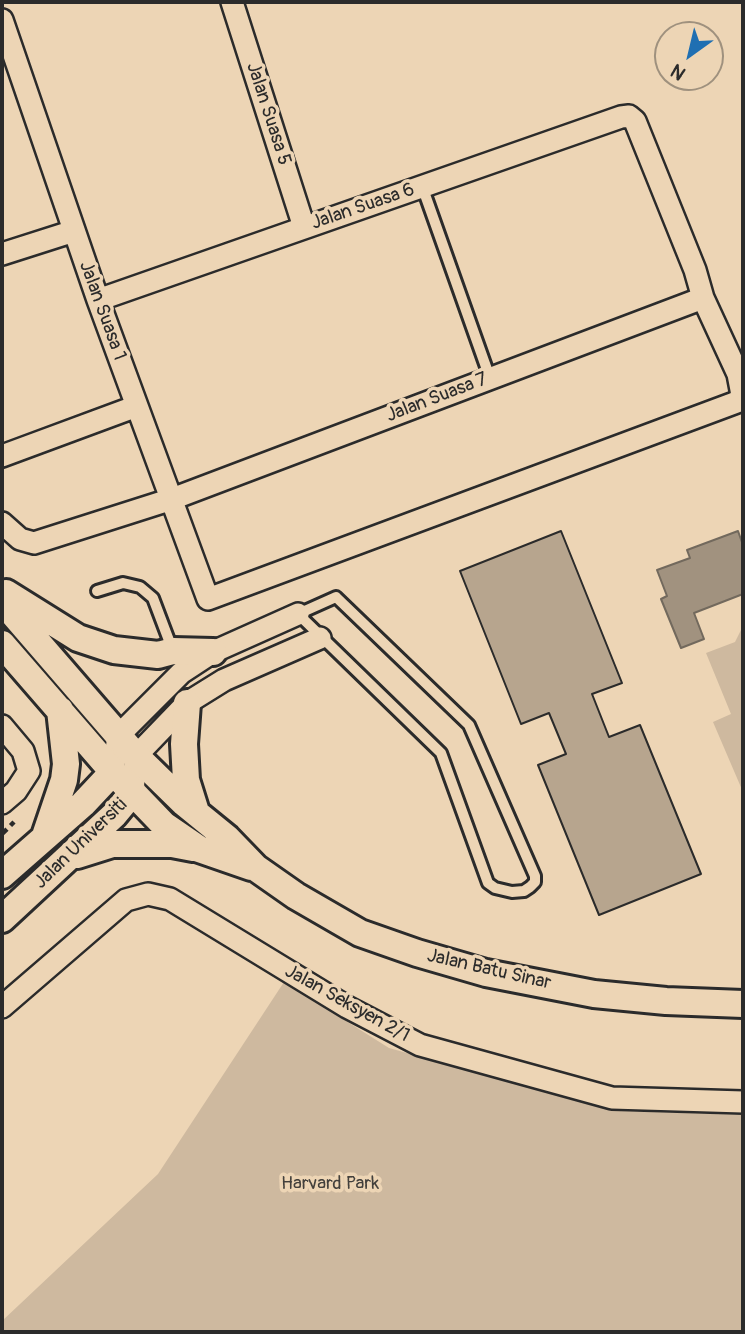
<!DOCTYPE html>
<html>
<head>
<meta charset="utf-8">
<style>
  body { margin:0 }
  #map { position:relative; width:745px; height:1334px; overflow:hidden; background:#edd5b5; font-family:Pangolin,sans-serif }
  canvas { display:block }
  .frame { position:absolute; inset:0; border:4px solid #2b2b2b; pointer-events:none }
  .north { position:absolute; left:654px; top:21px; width:70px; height:70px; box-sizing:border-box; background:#edd5b5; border:2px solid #9f917e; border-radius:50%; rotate:214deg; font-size:19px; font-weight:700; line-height:28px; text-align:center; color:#2b2b2b }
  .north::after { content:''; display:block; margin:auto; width:24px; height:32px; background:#1f6fb2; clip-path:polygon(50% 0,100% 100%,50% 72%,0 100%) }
</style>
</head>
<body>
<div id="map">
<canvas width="745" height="1334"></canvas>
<div class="frame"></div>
<div class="north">N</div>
</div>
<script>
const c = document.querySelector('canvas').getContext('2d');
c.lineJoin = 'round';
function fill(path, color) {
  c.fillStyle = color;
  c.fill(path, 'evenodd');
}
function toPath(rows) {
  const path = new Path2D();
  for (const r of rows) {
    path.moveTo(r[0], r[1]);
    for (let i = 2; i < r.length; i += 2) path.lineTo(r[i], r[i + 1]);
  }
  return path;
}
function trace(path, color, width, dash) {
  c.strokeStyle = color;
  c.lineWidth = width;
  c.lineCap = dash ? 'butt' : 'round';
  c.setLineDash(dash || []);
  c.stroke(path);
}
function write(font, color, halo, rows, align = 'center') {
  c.font = font + ' Pangolin,sans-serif';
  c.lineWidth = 7;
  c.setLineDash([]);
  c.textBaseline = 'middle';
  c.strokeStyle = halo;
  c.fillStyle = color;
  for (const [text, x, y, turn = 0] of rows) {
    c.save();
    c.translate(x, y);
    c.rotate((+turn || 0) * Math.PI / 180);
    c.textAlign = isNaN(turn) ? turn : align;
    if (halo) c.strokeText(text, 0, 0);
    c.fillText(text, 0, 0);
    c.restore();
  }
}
fill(toPath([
  [743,626,743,792,713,722,731,714,706,653,735,642],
  [284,982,389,1048,616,1111,743,1115,743,1332,2,1332,2,1321,158,1174]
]), '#ceb99f');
const water = toPath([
  [738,531,743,545,743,594,694,613,704,639,681,648,661,599,667,596,657,570,690,558,687,550,738,531]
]);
fill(water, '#a1927f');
trace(water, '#72695d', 2);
const building = toPath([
  [561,531,622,683,592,694,609,737,640,725,701,874,599,915,538,765,566,754,549,713,521,724,460,571,561,531]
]);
fill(building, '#b7a58e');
trace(building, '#2b2b2b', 2);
const service = toPath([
  [422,186,490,378],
  [97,591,123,583,140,587,153,598,173,651],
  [336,597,469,725,535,876,535,882,530,887,524,891,512,892,495,888,488,883,441,753,298,614,336,597]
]);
const minor = toPath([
  [232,2,304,227],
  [2,20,98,300,208,599,737,402,742,395,738,374,703,298,695,270,635,121,629,116,621,117,98,300],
  [2,254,74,231],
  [2,456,137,406],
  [2,523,20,539,34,543,172,499,703,298],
  [2,726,23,751,29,771,16,791,2,803],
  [113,772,118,736,181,673,213,652,298,614],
  [133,792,136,756,187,703,224,680,320,638],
  [2,1007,126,900,148,894,170,899,347,1007,420,1045,612,1098,743,1102]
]);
const tertiary = toPath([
  [6,593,78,638,114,650,158,655,173,651,213,652],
  [2,601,136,756,184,803,227,838,256,868,296,896,360,933,417,953,486,973,594,994,666,1001,743,1004],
  [2,644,113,772,164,825,199,849,251,867],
  [187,703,184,744,186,780,196,812],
  [45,836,64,780,66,764,60,710],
  [77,855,112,844,172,844,193,848],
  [2,875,83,804,113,772],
  [2,919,114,815,133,792]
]);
trace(service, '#2b2b2b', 16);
trace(minor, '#2b2b2b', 26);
trace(tertiary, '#2b2b2b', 32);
trace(toPath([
  [2,834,14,822]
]), '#2b2b2b', 4.5, [7, 5]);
trace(service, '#edd5b5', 10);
trace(minor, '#edd5b5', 21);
trace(tertiary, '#edd5b5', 26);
write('19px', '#2b2b2b', '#edd5b5', [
  ["Jalan Suasa 5",268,114,72],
  ["Jalan Suasa 6",363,207,-19],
  ["Jalan Suasa 1",102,311,70],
  ["Jalan Suasa 7",437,398,-21],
  ["Jalan Universiti",81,844,-44],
  ["Jalan Batu Sinar",489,970,13],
  ["Jalan Seksyen 2/1",347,1004,29]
]);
write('19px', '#43403c', '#edd5b5', [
  ["Harvard Park",330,1184]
]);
</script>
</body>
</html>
